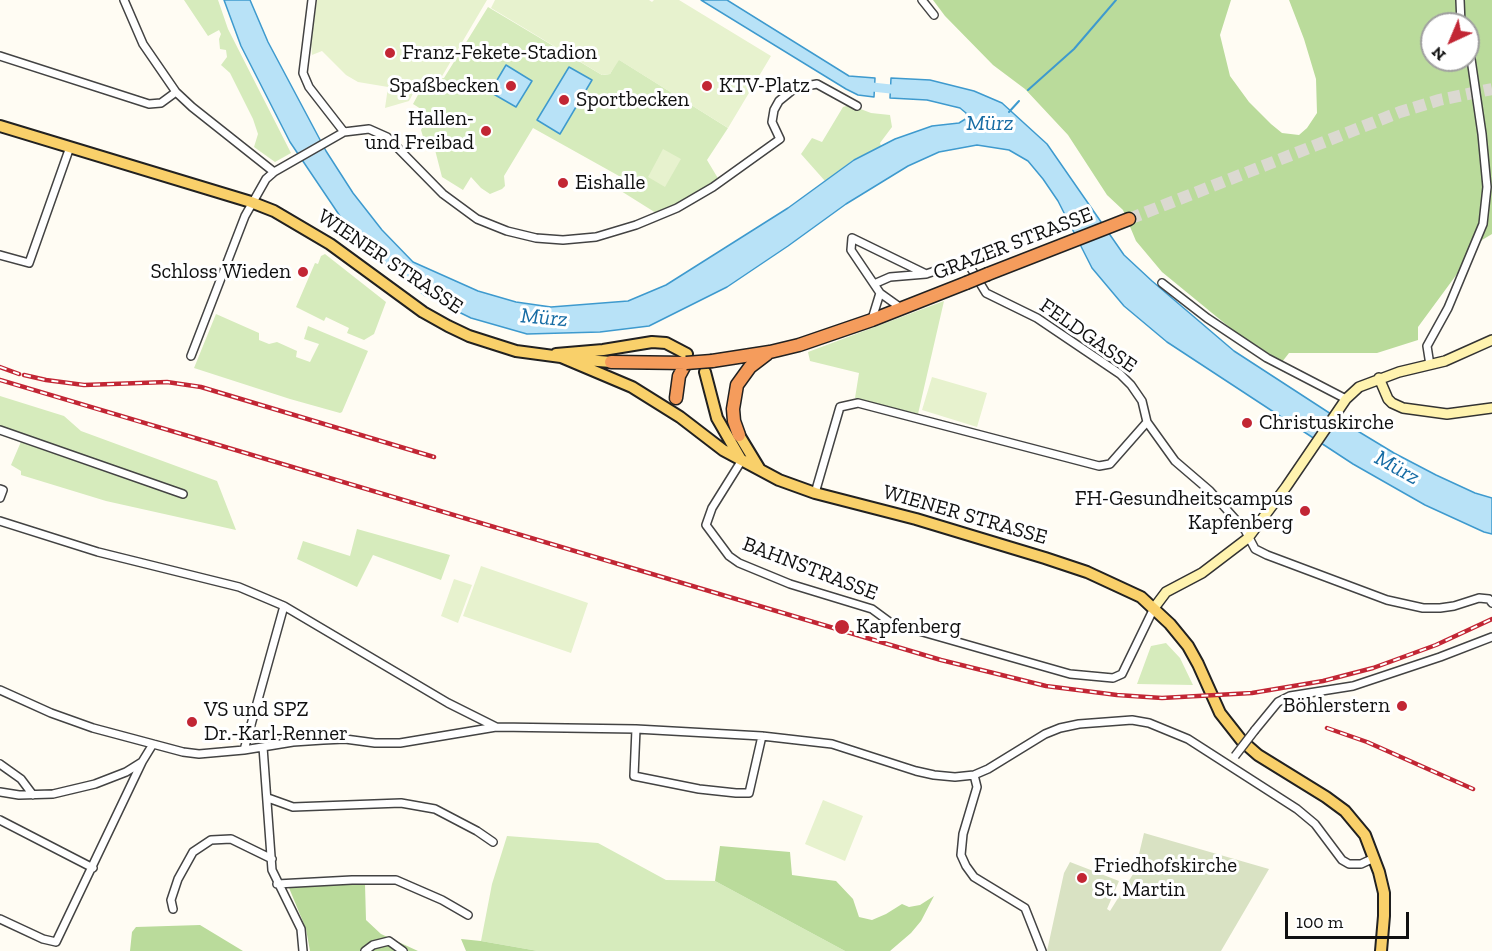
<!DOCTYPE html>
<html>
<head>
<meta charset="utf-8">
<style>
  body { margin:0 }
  #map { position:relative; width:1492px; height:951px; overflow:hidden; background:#fffcf3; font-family:"Zilla Slab",serif }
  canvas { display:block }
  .north { position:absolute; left:1420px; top:12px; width:60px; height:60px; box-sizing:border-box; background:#fff; border:2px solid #9f9f9f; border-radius:50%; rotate:224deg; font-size:16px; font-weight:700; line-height:24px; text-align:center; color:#101010 }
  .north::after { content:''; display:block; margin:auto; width:21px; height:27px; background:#c22634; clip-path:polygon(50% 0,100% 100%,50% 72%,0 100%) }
  .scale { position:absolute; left:1285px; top:912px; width:124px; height:27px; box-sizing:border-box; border:3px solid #101010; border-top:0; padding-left:8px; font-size:18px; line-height:21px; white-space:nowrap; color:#101010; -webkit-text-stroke:4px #fff; paint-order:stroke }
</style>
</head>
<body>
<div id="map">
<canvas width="1492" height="951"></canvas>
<div class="north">N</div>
<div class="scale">100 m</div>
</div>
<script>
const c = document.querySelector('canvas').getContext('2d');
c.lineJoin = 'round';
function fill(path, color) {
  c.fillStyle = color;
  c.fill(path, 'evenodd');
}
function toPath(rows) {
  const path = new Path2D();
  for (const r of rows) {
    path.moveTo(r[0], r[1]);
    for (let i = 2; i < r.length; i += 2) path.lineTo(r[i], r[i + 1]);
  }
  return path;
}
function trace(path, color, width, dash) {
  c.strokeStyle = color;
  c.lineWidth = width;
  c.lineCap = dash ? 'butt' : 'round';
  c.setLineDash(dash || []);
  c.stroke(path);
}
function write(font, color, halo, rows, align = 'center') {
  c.font = font + ' "Zilla Slab",serif';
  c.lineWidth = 6;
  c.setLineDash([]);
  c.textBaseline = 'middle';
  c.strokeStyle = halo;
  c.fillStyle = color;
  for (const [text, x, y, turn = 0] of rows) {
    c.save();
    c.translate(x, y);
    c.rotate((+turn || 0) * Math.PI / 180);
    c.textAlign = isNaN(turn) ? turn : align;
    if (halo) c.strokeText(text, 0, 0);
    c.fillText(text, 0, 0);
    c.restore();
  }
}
fill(toPath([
  [184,0,218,0,228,29,291,153,275,162,254,147,258,134,253,119,230,73,221,65,227,57,226,50,220,49,219,39,221,34,219,30,208,36],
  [488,7,602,75,610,74,618,59,728,128,707,160,719,180,678,203,656,213,621,191,619,176,533,128,504,176,505,186,502,189,490,194,481,188,471,177,463,190,442,177,434,146,424,140,421,130,429,114,413,104,425,82,444,78],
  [850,105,871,113,890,115,892,127,880,143,881,146,853,160,825,181,801,154,812,138,822,142,843,107],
  [325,254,386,302,374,334,364,340,347,333,349,328,326,317,324,321,296,307,315,263,318,264,321,256],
  [944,301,918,414,855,398,859,373,810,361,808,352],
  [216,314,259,333,259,340,269,344,277,342,297,351,296,357,310,362,319,344,304,339,308,326,368,351,342,412,340,413,290,399,194,368],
  [0,396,64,416,81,431,217,481,236,530,106,501,21,475,21,471,11,465,23,437,0,430],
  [357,529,450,555,441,580,373,555,357,587,297,559,303,541,350,556],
  [1166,643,1180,658,1193,685,1137,684,1151,646],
  [507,836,598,843,666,880,715,881,845,951,538,951,481,941,492,884]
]), '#d6ebbc');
fill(toPath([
  [933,0,1231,0,1220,35,1230,76,1249,102,1271,124,1282,133,1299,135,1307,128,1317,113,1316,79,1304,39,1289,0,1492,0,1492,234,1482,240,1418,327,1418,340,1377,353,1289,353,1282,362,1234,331,1162,272,1136,241,1123,210,1107,195,1068,135,1025,89,993,65,945,16],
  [1432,24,1468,24,1468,60,1432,60],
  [720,846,790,852,792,875,836,881,853,899,859,917,872,920,886,914,902,904,909,907,920,905,934,896,921,921,911,933,890,951,845,951,715,881],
  [287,883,365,884,366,920,381,934,418,951,310,951,306,929],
  [200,925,243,951,130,951,132,932,136,927],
  [461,939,481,941,538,951,466,951]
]), '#badb9b');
fill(toPath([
  [1144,833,1269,869,1221,951,1047,951,1064,873,1070,862,1119,881,1107,909,1110,911,1135,871]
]), '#d9e2c3');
fill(toPath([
  [317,0,487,0,441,78,431,74,420,81,409,101,385,108,388,87,358,82,346,75,322,51,312,55,311,43],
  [495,0,649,0,652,2,654,0,679,0,771,56,728,128,619,60,610,74,602,75,491,8],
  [663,149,681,159,665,187,648,177],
  [932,377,987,393,977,427,922,410],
  [481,566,588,603,571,653,463,616],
  [454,579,472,585,458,623,441,616],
  [823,800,863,816,845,861,805,844]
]), '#e7f2ce');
const water = toPath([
  [224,0,250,0,268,42,326,151,353,193,382,230,413,262,478,291,516,302,551,307,628,301,666,285,788,208,854,160,895,139,932,126,959,123,967,118,966,113,960,108,927,100,890,98,891,78,930,80,974,91,1002,103,1047,144,1124,255,1152,281,1234,351,1351,427,1394,453,1436,475,1475,493,1492,498,1492,534,1484,532,1425,505,1353,464,1167,342,1124,306,1092,268,1058,201,1043,179,1028,161,1009,150,977,145,939,152,908,166,846,204,788,246,727,287,649,326,600,332,527,334,471,318,424,295,373,254,348,228,290,142,241,46,224,0],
  [701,0,727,0,849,76,875,78,874,97,858,95,846,89,701,0],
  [506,65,532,81,516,107,490,92,506,65],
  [569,67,592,80,560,134,537,120,569,67]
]);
fill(water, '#b8e2f7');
trace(water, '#3e9ace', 1.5);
trace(toPath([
  [1028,90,1074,49,1116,0],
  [1009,112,1019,101]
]), '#3e9ace', 2);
trace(toPath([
  [863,86,900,90]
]), '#b8e2f7', 9);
trace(toPath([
  [1129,219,1400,112,1439,100,1492,89]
]), '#dbd9d1', 12, [12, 6]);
const street = toPath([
  [124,0,143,44,176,92,192,107,274,172],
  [312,0,303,73,309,87,344,132],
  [922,0,934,15],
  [1460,0,1461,24],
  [0,56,149,104,161,103,176,92],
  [0,255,29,263,70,147],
  [1162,283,1207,318,1267,358,1346,399],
  [874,284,890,277,926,274],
  [901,308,880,293,851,250,852,238,926,274,959,263,969,265,986,293,1037,318,1120,374,1131,385,1142,401,1147,422,1175,461,1210,491,1245,530,1255,549,1267,555,1387,600,1423,608,1440,608,1454,606,1479,598,1489,599,1492,603],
  [872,319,880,293],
  [191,356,245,216,266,179,274,172,344,132,369,129,387,137,443,194,477,219,507,231,536,238,563,240,596,237,636,225,677,208,713,187,780,139,772,122,774,110,779,101,795,88,817,84,857,106],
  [1430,365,1427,346,1448,308,1483,224,1487,187,1482,134,1471,59,1468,49],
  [0,430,183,494],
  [742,460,712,508,706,525,729,556,739,563,790,584,872,609,891,623,1070,674,1113,678,1122,674,1154,608],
  [0,489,3,490,0,498],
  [815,493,840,407,858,403,1099,466,1110,464,1147,422],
  [0,521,98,552,239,587,284,606,448,703,496,727],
  [0,690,51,713,93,728,183,752,199,754,244,750,293,742,323,740,345,739,375,743,400,743,496,727,636,729,762,736,832,744,916,771,934,775,955,777,974,775,988,769,1045,734,1060,728,1079,724,1132,720,1149,723,1188,739,1297,809,1315,824,1342,860,1349,864,1361,864,1374,858],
  [636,729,634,776,699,789,736,793,749,793,762,736],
  [1255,730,1278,702,1290,696,1353,686,1440,657,1492,637],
  [263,747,272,870,301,929,303,951],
  [244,750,284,606],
  [0,764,21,779,33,795],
  [974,775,977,787,963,834,961,855,966,866,974,877,1025,908,1042,951],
  [0,792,19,795,53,794,95,784,126,772,142,762,153,744],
  [268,798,293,807,401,803,435,809,477,831,493,842],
  [0,820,93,868],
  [277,884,352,880,396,880,442,900,468,915],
  [173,909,171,900,178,879,193,852,211,840,231,839,272,859],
  [0,919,43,939,56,942,142,762],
  [365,951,373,945,389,941,403,951]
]);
const secondary = toPath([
  [1379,378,1388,399,1392,403,1403,408,1447,414,1492,408],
  [1154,608,1166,592,1202,573,1248,538,1286,487,1346,399,1359,387,1399,372,1445,361,1492,340]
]);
const primary = toPath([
  [0,126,251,202,274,211,330,244,423,312,448,326,469,336,516,351,561,357,632,387,680,417,723,450,779,480,815,493,916,519,1045,558,1087,572,1141,597,1170,624,1188,646,1198,664,1220,713,1242,741,1258,755,1326,797,1345,811,1365,835,1379,872,1384,893,1384,916,1381,951],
  [556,354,603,350,652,342,666,343,687,354],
  [573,359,611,362],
  [705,372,717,418,740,458],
  [739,435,759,468]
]);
const highway = toPath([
  [988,274,1129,219],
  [712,361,770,352,799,345,872,320,966,283],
  [611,362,686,363],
  [676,398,679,376,686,363],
  [739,435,734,421,733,409,737,385,750,367,767,354]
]);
trace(street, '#434343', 10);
trace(secondary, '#323232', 12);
trace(primary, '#212121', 14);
trace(highway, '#212121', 15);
trace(street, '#fff', 7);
trace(secondary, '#fff3af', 9);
trace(primary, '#f9d06a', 10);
trace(highway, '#f59c5c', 12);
const rail = toPath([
  [0,367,19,374],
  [24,375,46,380,84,385,167,382,201,387,434,457],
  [0,380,941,660,1046,686,1117,695,1162,698,1252,693,1323,681,1373,668,1436,645,1492,619],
  [1327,728,1367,742,1473,789]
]);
trace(rail, '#c22634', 4.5);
trace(rail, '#fff', 2, [7]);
const streetBridge = toPath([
  [1235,756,1255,730]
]);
const highwayBridge = toPath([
  [966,283,988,274],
  [686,363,712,361]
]);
trace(streetBridge, '#434343', 10, []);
trace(highwayBridge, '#212121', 15, []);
trace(streetBridge, '#fff', 7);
trace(highwayBridge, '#f59c5c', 12);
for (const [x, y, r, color] of [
  [390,53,6,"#c22634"],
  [511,86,6,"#c22634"],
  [707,86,6,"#c22634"],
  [564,100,6,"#c22634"],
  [486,131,6,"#c22634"],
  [563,183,6,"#c22634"],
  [303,272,6,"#c22634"],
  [1247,423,6,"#c22634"],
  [1305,511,6,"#c22634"],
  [842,627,8,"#c22634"],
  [1402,706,6,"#c22634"],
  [192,722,6,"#c22634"],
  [1082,878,6,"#c22634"]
]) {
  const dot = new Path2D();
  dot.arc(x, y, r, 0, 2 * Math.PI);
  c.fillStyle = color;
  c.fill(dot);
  trace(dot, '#fff', 2);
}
write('21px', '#101010', '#fff', [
  ["Franz-Fekete-Stadion",402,53],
  ["Spaßbecken",499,86,"right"],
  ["KTV-Platz",719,86],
  ["Sportbecken",576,100],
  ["Hallen-",474,119,"right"],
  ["und Freibad",474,143,"right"],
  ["Eishalle",575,183],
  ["Schloss Wieden",291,272,"right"],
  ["Christuskirche",1259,423],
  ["FH-Gesundheitscampus",1293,499,"right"],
  ["Kapfenberg",1293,523,"right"],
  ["Kapfenberg",856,627],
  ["Böhlerstern",1390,706,"right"],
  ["VS und SPZ",204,710],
  ["Dr.-Karl-Renner",204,734],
  ["Friedhofskirche",1094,866],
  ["St. Martin",1094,890]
], 'left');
write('21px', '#101010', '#fff', [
  ["GRAZER STRASSE",1013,244,-21],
  ["WIENER STRASSE",390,262,34],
  ["FELDGASSE",1088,336,35],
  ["WIENER STRASSE",965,515,16],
  ["BAHNSTRASSE",810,569,21]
]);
write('italic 22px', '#176ca4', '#fff', [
  ["Mürz",990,124],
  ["Mürz",544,318,5],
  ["Mürz",1397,468,29]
]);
</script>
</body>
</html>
